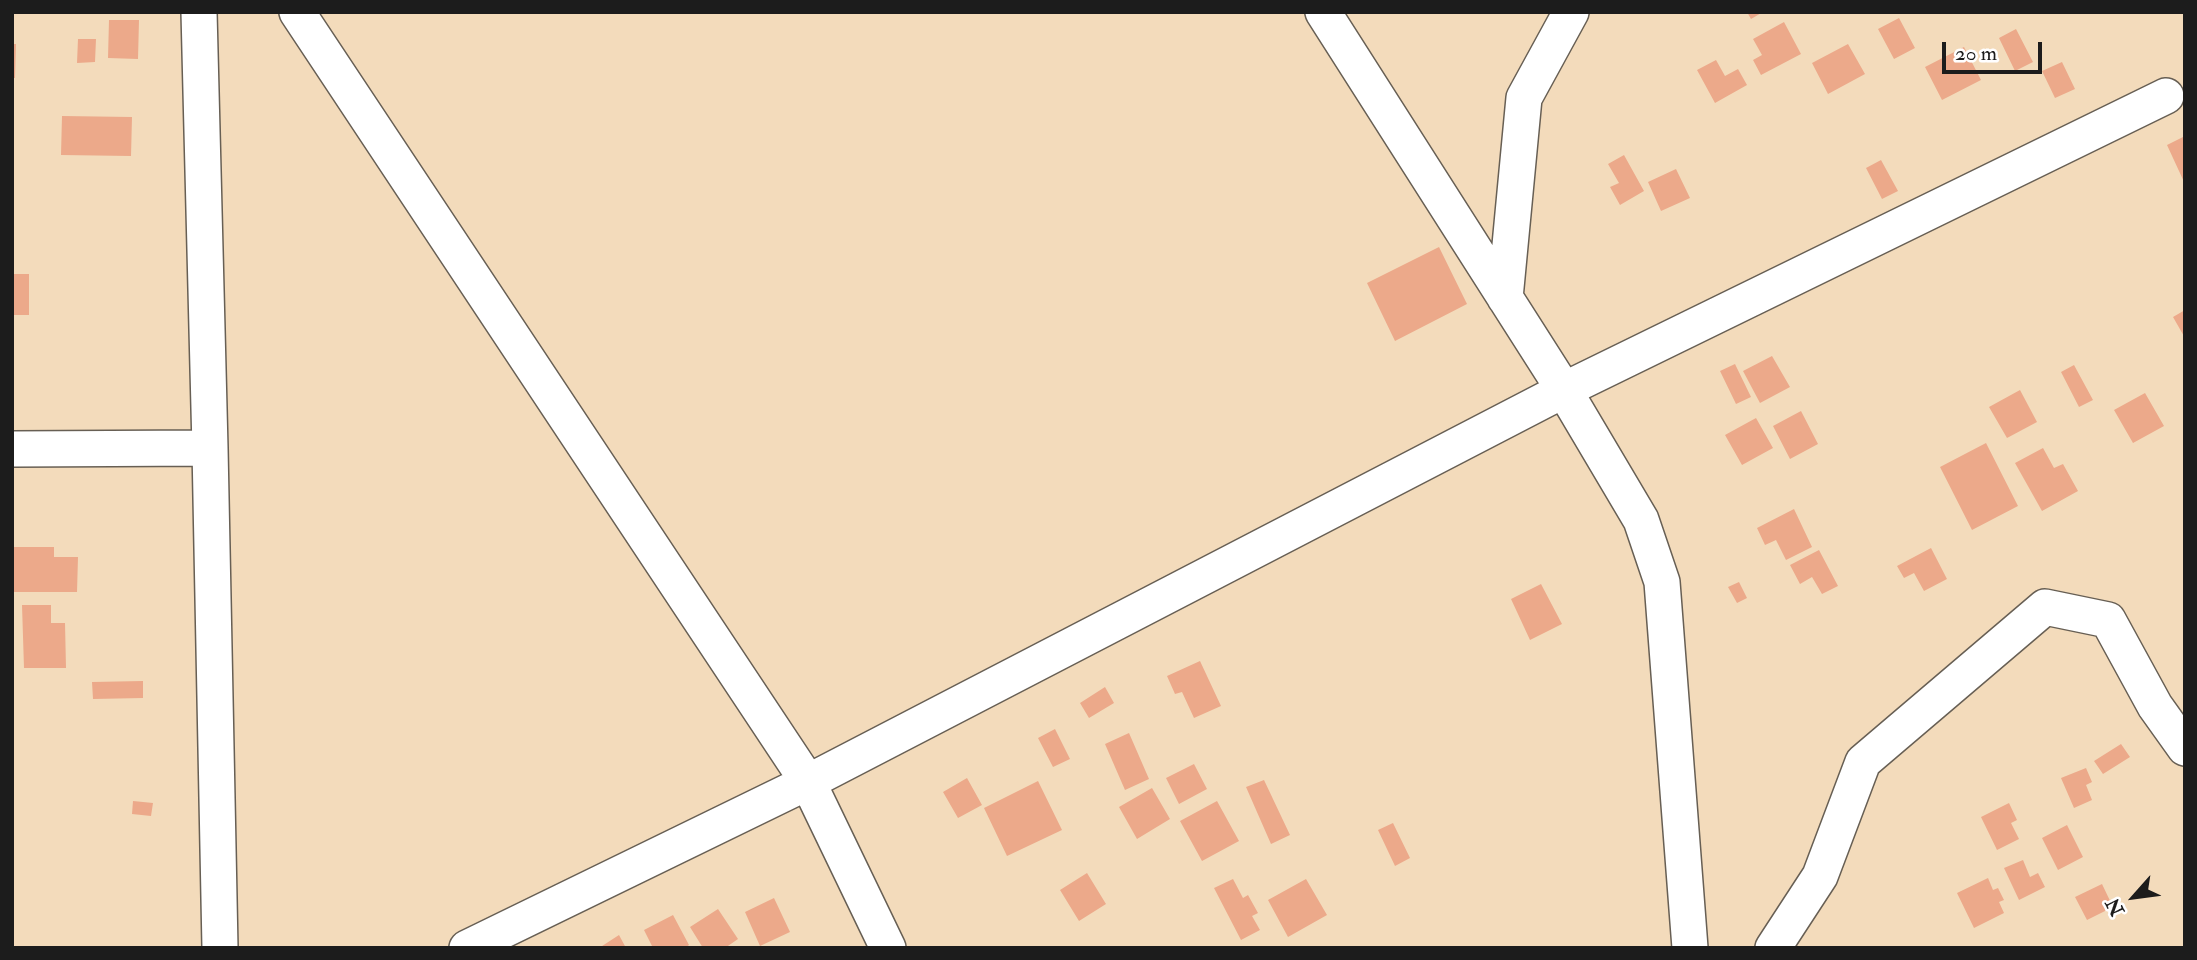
<!DOCTYPE html>
<html>
<head>
<meta charset="utf-8">
<style>
  body { margin:0 }
  #map { position:relative; width:2197px; height:960px; overflow:hidden; background:#f3dbbb; font-family:"IM FELL Double Pica",serif }
  canvas { display:block }
  .frame { position:absolute; inset:0; border:14px solid #1c1c1c; pointer-events:none }
  .north { position:absolute; left:2099px; top:862px; width:70px; height:70px; -webkit-text-stroke:5px #fff; paint-order:stroke; rotate:242deg; font-size:19px; font-weight:700; line-height:28px; text-align:center; color:#1c1c1c }
  .north::after { content:''; display:block; margin:auto; width:24px; height:32px; background:#1c1c1c; clip-path:polygon(50% 0,100% 100%,50% 72%,0 100%) }
  .scale { position:absolute; left:1942px; top:42px; width:100px; height:32px; box-sizing:border-box; border:4px solid #1c1c1c; border-top:0; padding-left:9px; font-size:21px; line-height:24px; white-space:nowrap; color:#1c1c1c; -webkit-text-stroke:5px #fff; paint-order:stroke }
</style>
</head>
<body>
<div id="map">
<canvas width="2197" height="960"></canvas>
<div class="frame"></div>
<div class="north">N</div>
<div class="scale">20 m</div>
</div>
<script>
const c = document.querySelector('canvas').getContext('2d');
c.lineJoin = 'round';
function fill(path, color) {
  c.fillStyle = color;
  c.fill(path, 'evenodd');
}
function toPath(rows) {
  const path = new Path2D();
  for (const r of rows) {
    path.moveTo(r[0], r[1]);
    for (let i = 2; i < r.length; i += 2) path.lineTo(r[i], r[i + 1]);
  }
  return path;
}
function trace(path, color, width, dash) {
  c.strokeStyle = color;
  c.lineWidth = width;
  c.lineCap = dash ? 'butt' : 'round';
  c.setLineDash(dash || []);
  c.stroke(path);
}
fill(toPath([
  [1747,12,1763,12,1751,19],
  [1899,18,1915,48,1894,59,1878,29],
  [109,20,139,20,138,59,108,58],
  [1784,22,1801,54,1761,75,1753,60,1762,55,1753,39],
  [2016,29,2033,62,2015,71,1999,38],
  [78,39,96,39,95,62,77,63],
  [12,44,16,44,15,78,12,78],
  [1848,44,1865,74,1828,94,1812,63],
  [1964,47,1981,80,1942,100,1925,67],
  [1716,60,1725,76,1738,69,1747,85,1715,103,1697,70],
  [2062,62,2075,89,2055,98,2042,71],
  [62,116,132,117,131,156,61,155],
  [2183,137,2185,141,2185,184,2167,145],
  [1624,155,1644,191,1620,205,1610,187,1619,183,1608,164],
  [1881,160,1898,191,1882,199,1866,168],
  [1676,169,1690,198,1661,211,1648,182],
  [1439,247,1467,304,1395,341,1367,283],
  [12,274,29,274,29,315,12,315],
  [2185,310,2185,338,2173,317],
  [1772,356,1790,387,1760,403,1743,371],
  [1735,364,1751,397,1736,404,1720,371],
  [2074,365,2093,400,2079,407,2061,372],
  [2020,390,2037,422,2007,438,1989,407],
  [2145,393,2164,426,2133,443,2114,410],
  [1801,411,1818,444,1790,459,1773,426],
  [1756,418,1773,448,1742,465,1725,435],
  [1986,443,2018,506,1972,530,1940,467],
  [2043,448,2054,468,2063,464,2078,491,2042,511,2015,463],
  [1794,509,1812,547,1786,560,1776,540,1765,545,1757,528],
  [12,547,54,547,54,557,78,557,77,592,12,592],
  [1931,548,1947,579,1924,591,1914,573,1904,578,1897,566],
  [1819,550,1838,586,1822,594,1812,577,1800,584,1790,565],
  [1739,582,1747,598,1737,603,1728,587],
  [1541,584,1562,624,1530,640,1511,599],
  [22,605,51,605,51,623,65,623,66,668,24,668],
  [1200,661,1221,706,1194,718,1182,692,1175,694,1167,676],
  [143,681,143,698,93,699,92,682],
  [1105,687,1114,703,1089,718,1080,703],
  [1055,729,1070,759,1053,767,1038,738],
  [1129,733,1149,779,1125,790,1105,744],
  [2121,744,2130,757,2103,774,2094,761],
  [1194,764,1207,789,1179,804,1166,778],
  [2086,768,2092,782,2086,785,2092,800,2074,808,2061,778],
  [967,778,982,805,958,818,943,792],
  [1264,780,1290,835,1271,844,1246,787],
  [1038,781,1062,830,1007,856,984,808],
  [1152,788,1170,819,1137,839,1119,807],
  [133,801,153,803,151,816,132,814],
  [1217,801,1239,841,1202,861,1180,821],
  [2009,803,2017,820,2011,823,2019,839,1997,850,1981,817],
  [1393,823,1410,858,1395,866,1378,830],
  [2067,825,2083,857,2058,870,2042,838],
  [2023,860,2030,877,2038,873,2045,887,2019,900,2004,868],
  [1087,873,1106,904,1079,921,1060,890],
  [1988,878,1993,890,1998,888,2004,900,1999,902,2004,913,1974,928,1957,893],
  [1233,879,1243,898,1248,895,1258,913,1252,916,1260,930,1241,940,1214,888],
  [1306,879,1327,915,1288,937,1268,900],
  [2102,884,2113,907,2087,920,2075,897],
  [774,898,790,932,760,946,745,912],
  [718,909,738,939,725,948,703,948,690,927],
  [673,915,689,945,685,948,653,948,644,930],
  [619,935,626,948,599,948]
]), '#eca98a');
const street = toPath([
  [297,12,808,782,467,948],
  [1323,12,1564,390,1641,520,1662,582,1690,948],
  [1505,298,1524,98,1571,12],
  [210,448,220,948],
  [12,449,210,448,199,12],
  [888,948,808,782,1564,390,2166,96],
  [1773,948,1820,876,1863,762,2045,607,2108,620,2155,706,2185,748]
]);
trace(street, '#675f54', 38);
trace(street, '#fff', 35);
</script>
</body>
</html>
